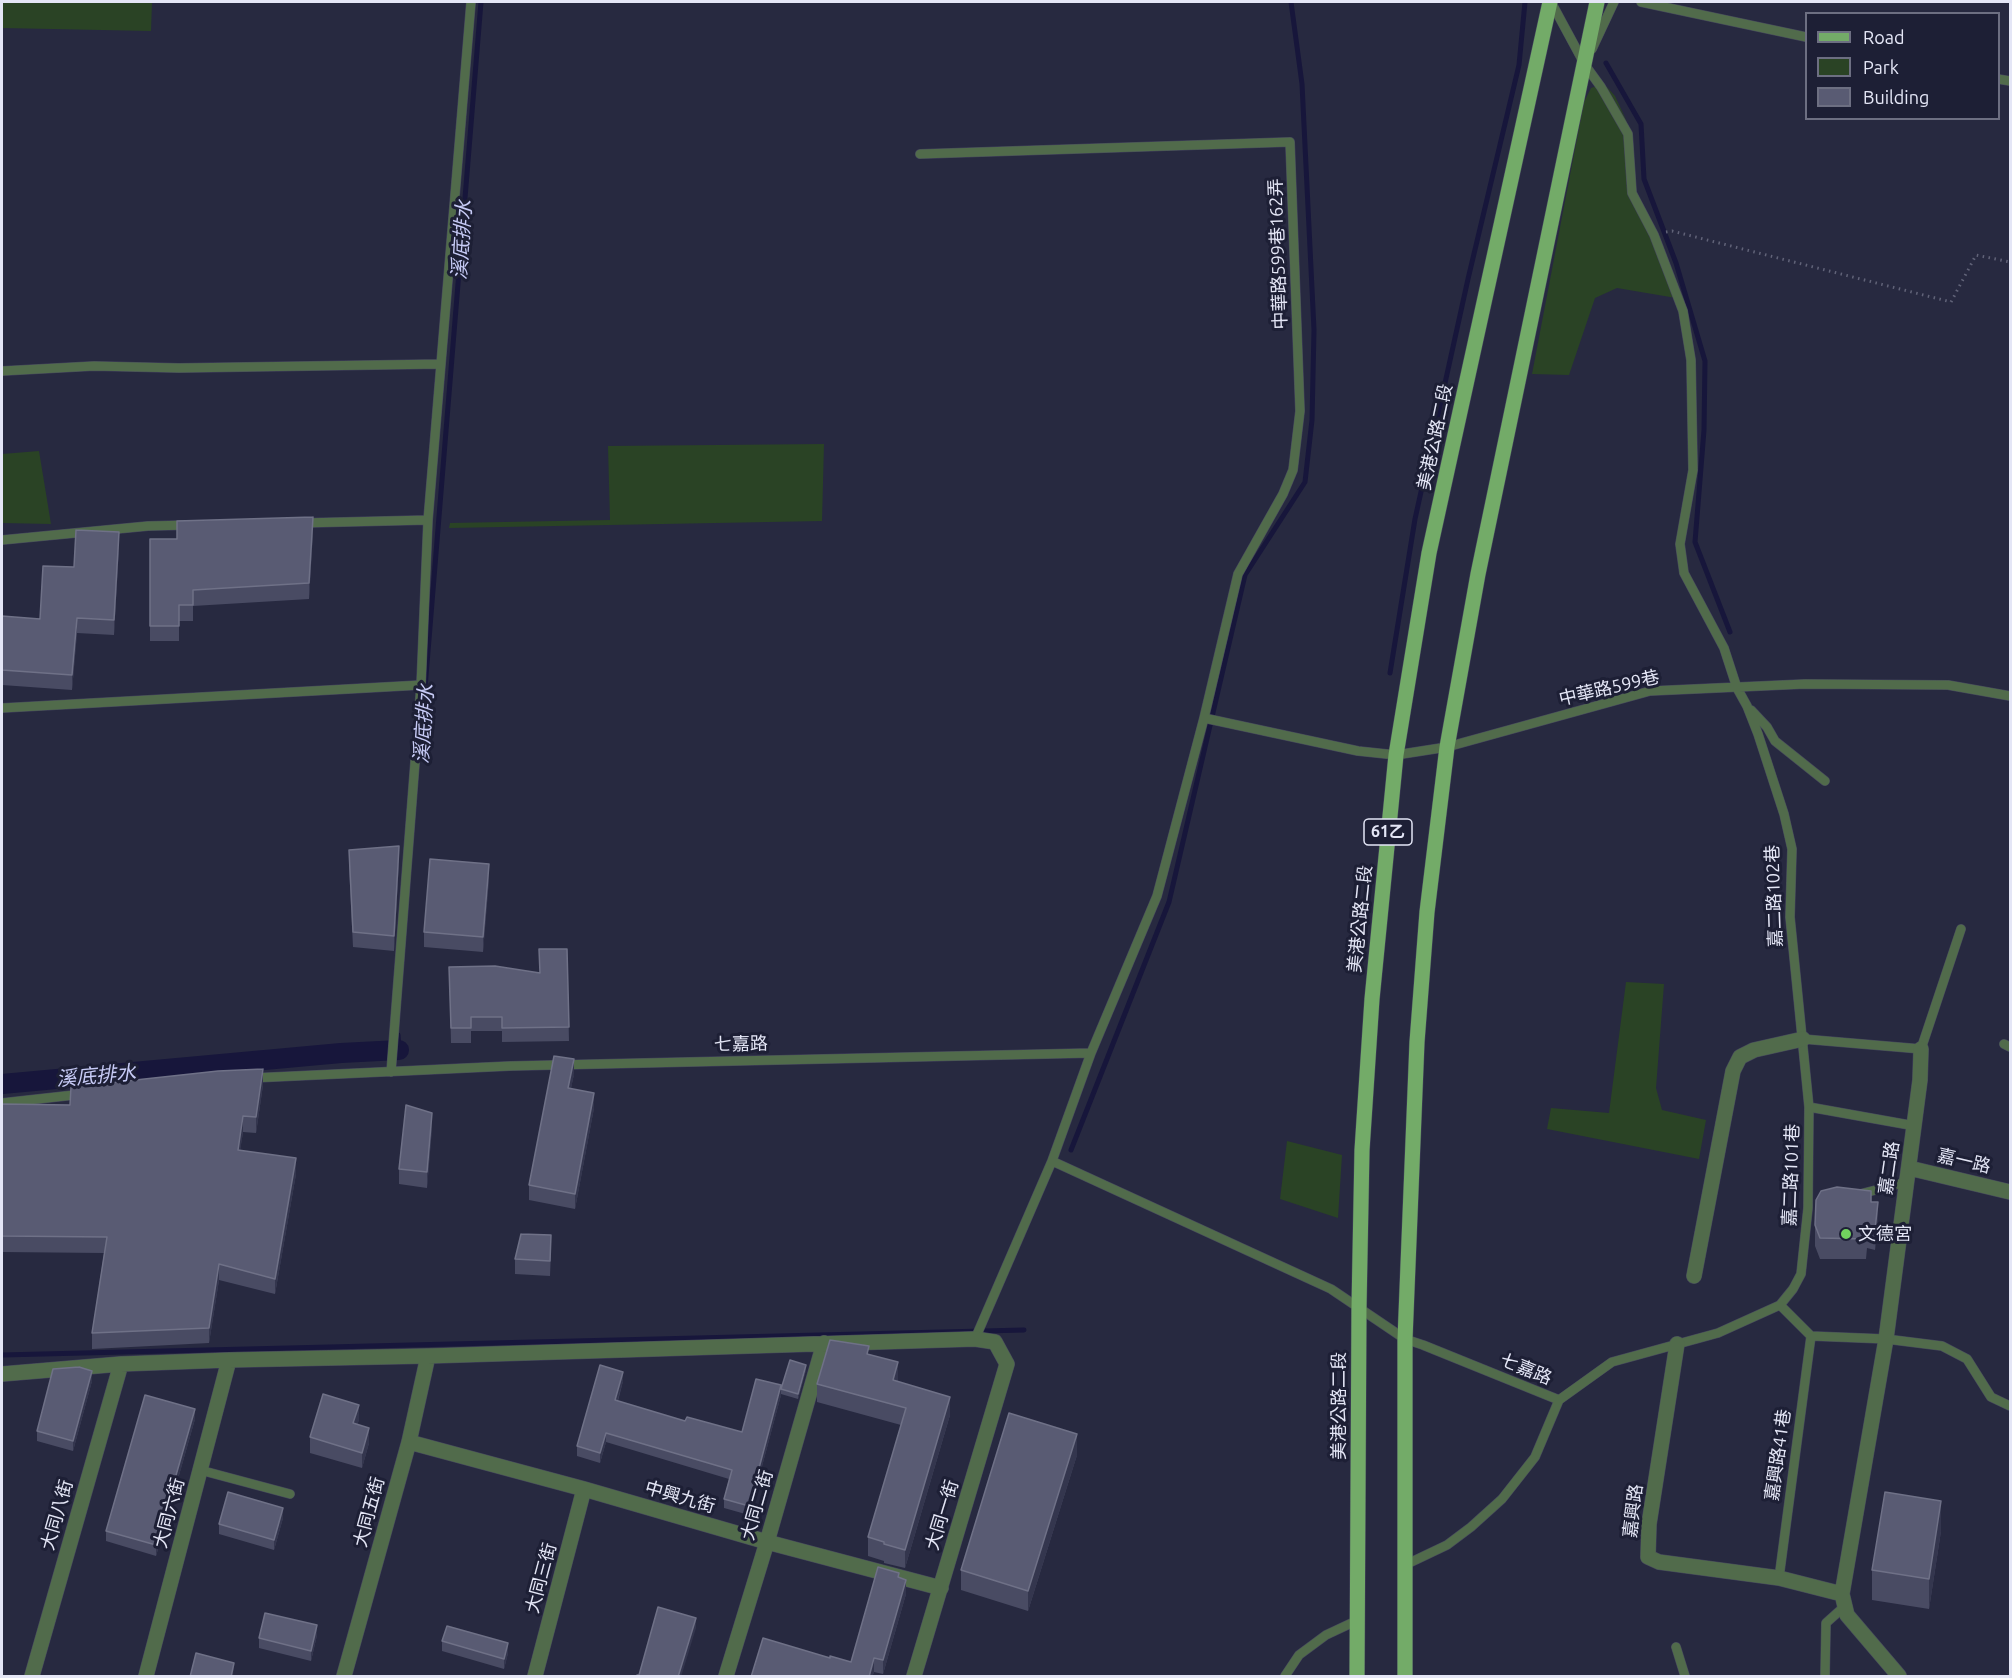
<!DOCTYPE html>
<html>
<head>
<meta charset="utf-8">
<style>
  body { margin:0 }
  #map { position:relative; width:2012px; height:1678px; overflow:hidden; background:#272940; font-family:Ubuntu,sans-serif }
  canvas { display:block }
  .frame { position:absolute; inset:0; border:3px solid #e4e6f6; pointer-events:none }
  .legend { position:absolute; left:1805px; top:12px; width:195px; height:108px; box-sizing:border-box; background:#1d1f35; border:2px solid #6d6f82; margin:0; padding:8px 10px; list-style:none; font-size:18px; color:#e4e6f6 }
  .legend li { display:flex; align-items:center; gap:12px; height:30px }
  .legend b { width:30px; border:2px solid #6d6f82 }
</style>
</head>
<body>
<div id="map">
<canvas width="2012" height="1678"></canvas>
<div class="frame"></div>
<ul class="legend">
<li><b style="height:8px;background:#73ab68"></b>Road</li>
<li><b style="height:16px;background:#2a4325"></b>Park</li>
<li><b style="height:16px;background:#595b73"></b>Building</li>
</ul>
</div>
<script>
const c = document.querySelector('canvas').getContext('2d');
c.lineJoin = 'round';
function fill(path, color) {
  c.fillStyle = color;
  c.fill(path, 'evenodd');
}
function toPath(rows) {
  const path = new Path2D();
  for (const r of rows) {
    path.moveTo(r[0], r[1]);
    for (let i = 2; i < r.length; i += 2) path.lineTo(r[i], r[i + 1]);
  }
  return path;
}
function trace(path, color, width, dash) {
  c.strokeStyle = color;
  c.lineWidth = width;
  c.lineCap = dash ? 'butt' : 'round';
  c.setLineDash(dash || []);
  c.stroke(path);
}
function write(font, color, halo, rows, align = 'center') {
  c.font = font + ' Ubuntu,"Noto Sans TC",sans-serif';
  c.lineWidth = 6;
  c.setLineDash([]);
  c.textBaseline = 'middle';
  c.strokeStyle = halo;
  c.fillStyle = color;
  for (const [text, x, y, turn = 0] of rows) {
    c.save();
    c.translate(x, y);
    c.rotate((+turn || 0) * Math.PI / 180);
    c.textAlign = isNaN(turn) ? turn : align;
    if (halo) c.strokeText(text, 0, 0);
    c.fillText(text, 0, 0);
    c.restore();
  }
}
fill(toPath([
  [2,2,152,2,151,31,2,28],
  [1600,85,1607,87,1615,96,1627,122,1632,182,1682,299,1617,288,1595,298,1569,375,1532,374,1584,102,1591,88],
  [824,444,822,521,449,528,450,523,610,520,608,446],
  [39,451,51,524,2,523,2,454],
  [1626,982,1664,984,1656,1088,1662,1110,1706,1120,1699,1159,1547,1129,1551,1108,1609,1113],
  [1287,1141,1342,1155,1338,1218,1280,1199]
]), '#2a4325');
trace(toPath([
  [1606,63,1641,124,1644,179,1676,263,1705,361,1704,430,1695,542,1730,632],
  [1390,673,1415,519,1468,279,1519,65,1525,2],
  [425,688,481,2],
  [398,1035,399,1050],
  [1071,1150,1169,902,1245,575,1305,482,1312,420,1314,330,1302,84,1291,2],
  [2,1355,1024,1330]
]), '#17163b', 5);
trace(toPath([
  [2,1084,341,1053,399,1050]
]), '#17163b', 20);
const lane = toPath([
  [1641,2,1806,37],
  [1592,49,1614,2],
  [1998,79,2010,81],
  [920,154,1290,142,1300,411,1293,470,1283,494,1238,574,1204,718,1157,896,1091,1053,1052,1161,975,1339],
  [2,371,94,366,179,368,441,364],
  [301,523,428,520],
  [2,540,148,526,189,525],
  [2,708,421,685],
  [1751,710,1767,727,1775,741,1825,781],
  [1204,718,1358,751,1396,755,1447,747,1650,691,1805,684,1948,685,2010,696],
  [1803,1039,1921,1049,1961,929],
  [2004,1044,2010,1047],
  [391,1072,421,685,428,520,471,2],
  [252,1078,510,1066,1091,1053],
  [2,1103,83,1094],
  [1809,1107,1915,1126],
  [1052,1161,1331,1289,1405,1339,1423,1345,1559,1400,1612,1362,1718,1333,1780,1305,1793,1289,1801,1274,1808,1208,1809,1107,1790,917,1792,849,1784,814,1758,734,1747,706,1737,688,1724,648,1684,573,1680,544,1693,470,1691,360,1683,311,1654,235,1632,193,1628,134,1601,87,1585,65,1551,2],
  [1860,1194,1907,1182],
  [1780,1305,1811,1336,1886,1339,1942,1346,1967,1359,1991,1397,2010,1406],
  [200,1470,290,1494],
  [1405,1565,1447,1545,1471,1527,1502,1499,1535,1457,1559,1400],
  [1779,1578,1811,1336],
  [1676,1647,1685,1676],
  [1285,1676,1299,1655,1326,1635,1358,1620],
  [1825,1676,1826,1623,1845,1606]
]);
const street = toPath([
  [1909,1168,2010,1192],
  [1694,1276,1733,1071,1740,1057,1754,1050,1803,1039],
  [1677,1344,1649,1524,1648,1557,1659,1562,1779,1578,1842,1594],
  [2,1374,121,1364,229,1360,428,1356,975,1339,995,1342,1007,1364,914,1676],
  [409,1442,584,1489,767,1542,941,1588],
  [32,1676,121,1364],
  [146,1676,229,1360],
  [344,1676,409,1442,428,1356],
  [535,1676,584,1489],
  [726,1676,767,1542,824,1343],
  [1899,1676,1847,1615,1842,1594,1886,1339,1920,1080,1921,1049]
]);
const primary = toPath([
  [1357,1676,1359,1307,1362,1150,1372,999,1396,755,1429,553,1550,2],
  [1405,1676,1405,1339,1417,1042,1427,912,1447,747,1478,574,1597,2]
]);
trace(lane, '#45475d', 10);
trace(street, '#45475d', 16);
trace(primary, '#45475d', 16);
trace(toPath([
  [1666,232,1672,231,1951,302,1976,255,2010,262]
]), '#616378', 3, [1.5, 4.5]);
trace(lane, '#516b4b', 9);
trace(street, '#516b4b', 15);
trace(primary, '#73ab68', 15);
fill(toPath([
  [313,532,309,599,193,606,193,621,179,621,179,641,150,641,150,539,177,539],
  [119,547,114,635,77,633,72,690,2,685,2,616,40,619,74,567],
  [349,850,399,861,394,951,353,947,349,866],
  [489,879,483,952,424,947,424,932],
  [567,949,569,1041,502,1042,502,1031,471,1031,471,1043,451,1043,449,967,540,973],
  [574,1074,571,1088,594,1108,575,1209,529,1200,529,1185],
  [263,1085,256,1133,243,1132,240,1150,296,1174,275,1294,219,1280,209,1343,92,1349,92,1333,104,1253,2,1252,2,1104,70,1105],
  [432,1128,427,1188,399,1184,399,1169],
  [1871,1202,1878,1223,1875,1250,1867,1248,1866,1259,1820,1259,1815,1246,1815,1225],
  [551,1251,550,1276,515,1274,515,1259],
  [869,1354,898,1380,898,1382,950,1415,905,1568,884,1563,884,1561,868,1556,868,1537,901,1425,817,1402,817,1384],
  [806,1370,798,1399,781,1394,781,1389],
  [92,1381,73,1451,37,1441,37,1431],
  [623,1381,618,1401,685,1421,742,1432,781,1395,749,1515,724,1508,724,1499,729,1479,606,1442,600,1463,577,1456,577,1446],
  [195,1419,156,1556,106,1541,106,1531],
  [359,1420,357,1424,369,1443,362,1468,310,1453,310,1437],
  [1077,1455,1028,1611,961,1590,961,1570],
  [283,1518,274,1550,219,1534,219,1524],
  [1941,1531,1929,1609,1872,1600,1872,1570],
  [899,1578,906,1594,883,1674,874,1672,872,1677,751,1677,830,1658,851,1662],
  [317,1635,311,1661,259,1648,259,1638],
  [442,1641,508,1653,504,1669,442,1651]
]), '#494b63');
fill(toPath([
  [313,517,313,532,309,599,309,583],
  [119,532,119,547,114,635,114,620],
  [77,618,77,633,72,690,72,675],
  [399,846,399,861,394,951,394,936],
  [489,864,489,879,483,952,483,937],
  [574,1059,574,1074,568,1103,568,1088],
  [263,1069,263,1085,256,1133,256,1117],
  [594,1093,594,1108,575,1209,575,1194],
  [432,1113,432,1128,427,1188,427,1172],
  [243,1116,243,1132,238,1165,238,1150],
  [296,1158,296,1174,275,1294,275,1279],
  [1878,1202,1878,1223,1875,1250,1875,1230],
  [219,1264,219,1280,209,1343,209,1328],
  [898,1362,898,1380,893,1399,893,1380],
  [806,1365,806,1370,798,1399,798,1394],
  [92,1371,92,1381,73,1451,73,1441],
  [623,1372,623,1381,615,1409,615,1400],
  [781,1385,781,1395,749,1515,749,1506],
  [950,1397,950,1415,905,1568,905,1550],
  [359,1405,359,1420,353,1438,353,1423],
  [195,1409,195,1419,156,1556,156,1545],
  [369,1428,369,1443,362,1468,362,1453],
  [606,1433,606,1442,600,1463,600,1453],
  [1077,1434,1077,1455,1028,1611,1028,1591],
  [1941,1501,1941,1531,1929,1609,1929,1579],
  [283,1508,283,1518,274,1550,274,1540],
  [906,1580,906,1594,883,1674,883,1660],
  [696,1618,696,1628,681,1677,678,1677],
  [317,1625,317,1635,311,1661,311,1651],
  [508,1643,508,1653,504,1669,504,1659],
  [874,1658,874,1672,872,1677,869,1677],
  [234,1663,233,1677,231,1677]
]), '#34364e');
const building = toPath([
  [313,517,309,583,193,590,193,605,179,605,179,626,150,626,150,539,177,539,177,521,313,517],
  [76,530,119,532,114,620,77,618,72,675,2,670,2,616,40,619,43,566,74,567,76,530],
  [399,846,394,936,353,932,349,850,399,846],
  [430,859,489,864,483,937,424,932,430,859],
  [539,949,567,949,569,1027,502,1028,502,1017,471,1017,471,1028,451,1028,449,967,495,966,540,973,539,949],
  [554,1056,574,1059,568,1088,594,1093,575,1194,529,1185,554,1056],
  [263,1069,256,1117,243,1116,238,1150,296,1158,275,1279,219,1264,209,1328,92,1333,107,1237,2,1236,2,1104,70,1105,71,1087,218,1071,263,1069],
  [406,1105,432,1113,427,1172,399,1169,406,1105],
  [1837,1187,1871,1191,1871,1202,1878,1202,1875,1230,1867,1228,1866,1239,1820,1238,1815,1225,1816,1200,1821,1191,1837,1187],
  [521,1234,551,1235,550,1261,515,1259,521,1234],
  [830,1340,869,1346,867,1354,898,1362,893,1380,950,1397,905,1550,884,1544,884,1542,868,1537,906,1408,817,1384,830,1340],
  [790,1360,806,1365,798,1394,781,1389,790,1360],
  [600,1365,623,1372,615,1400,685,1421,687,1417,742,1432,756,1379,781,1385,749,1506,724,1499,732,1470,606,1433,600,1453,577,1446,600,1365],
  [79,1367,92,1371,73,1441,37,1431,53,1369,79,1367],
  [323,1394,359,1405,353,1423,369,1428,362,1453,310,1437,323,1394],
  [145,1395,195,1409,156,1545,106,1531,145,1395],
  [1009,1413,1077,1434,1028,1591,961,1570,1009,1413],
  [228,1492,283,1508,274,1540,219,1524,228,1492],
  [1885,1492,1941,1501,1929,1579,1872,1570,1885,1492],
  [878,1567,899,1573,898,1577,906,1580,883,1660,874,1658,869,1677,751,1677,763,1638,830,1658,830,1656,851,1662,878,1567],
  [658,1607,696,1618,678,1677,637,1677,637,1675,639,1675,658,1607],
  [265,1613,317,1625,311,1651,259,1638,265,1613],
  [447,1626,508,1643,504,1659,442,1641,447,1626],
  [196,1653,234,1663,231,1677,190,1677,196,1653]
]);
fill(building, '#595b73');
trace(building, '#6f7187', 1.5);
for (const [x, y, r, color] of [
  [1846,1234,6,"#71d25e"]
]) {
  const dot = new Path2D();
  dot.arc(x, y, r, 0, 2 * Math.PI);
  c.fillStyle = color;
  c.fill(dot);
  trace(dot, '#1d1f35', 2);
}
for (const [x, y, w] of [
  [1388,832,48]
]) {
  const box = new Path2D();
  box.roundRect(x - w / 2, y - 13, w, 26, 4.5);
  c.fillStyle = '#1d1f35';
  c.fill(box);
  trace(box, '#e4e6f6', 1.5);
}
write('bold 16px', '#e4e6f6', null, [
  ["61乙",1388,832]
]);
write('18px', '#e4e6f6', '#1d1f35', [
  ["中華路599巷162弄",1278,254,-92],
  ["美港公路二段",1435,437,-78],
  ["中華路599巷",1609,688,-13],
  ["嘉二路102巷",1774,896,-92],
  ["美港公路二段",1360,919,-84],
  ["七嘉路",741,1044,-1],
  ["嘉一路",1964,1161,13],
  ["嘉二路",1889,1168,-82],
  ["嘉二路101巷",1791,1175,-88],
  ["七嘉路",1526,1369,22],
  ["美港公路二段",1339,1406,-90],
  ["嘉興路41巷",1778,1455,-82],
  ["中興九街",680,1497,16],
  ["大同二街",757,1505,-74],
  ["嘉興路",1633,1511,-83],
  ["大同五街",369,1512,-75],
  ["大同六街",169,1513,-75],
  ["大同八街",57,1515,-74],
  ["大同一街",942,1515,-73],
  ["大同三街",541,1578,-75]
]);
write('18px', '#e4e6f6', '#1d1f35', [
  ["文德宮",1858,1234]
], 'left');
write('italic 20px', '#c7cbf6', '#1d1f35', [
  ["溪底排水",462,240,-86],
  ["溪底排水",424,724,-86],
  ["溪底排水",96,1076,-5]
]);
</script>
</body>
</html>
